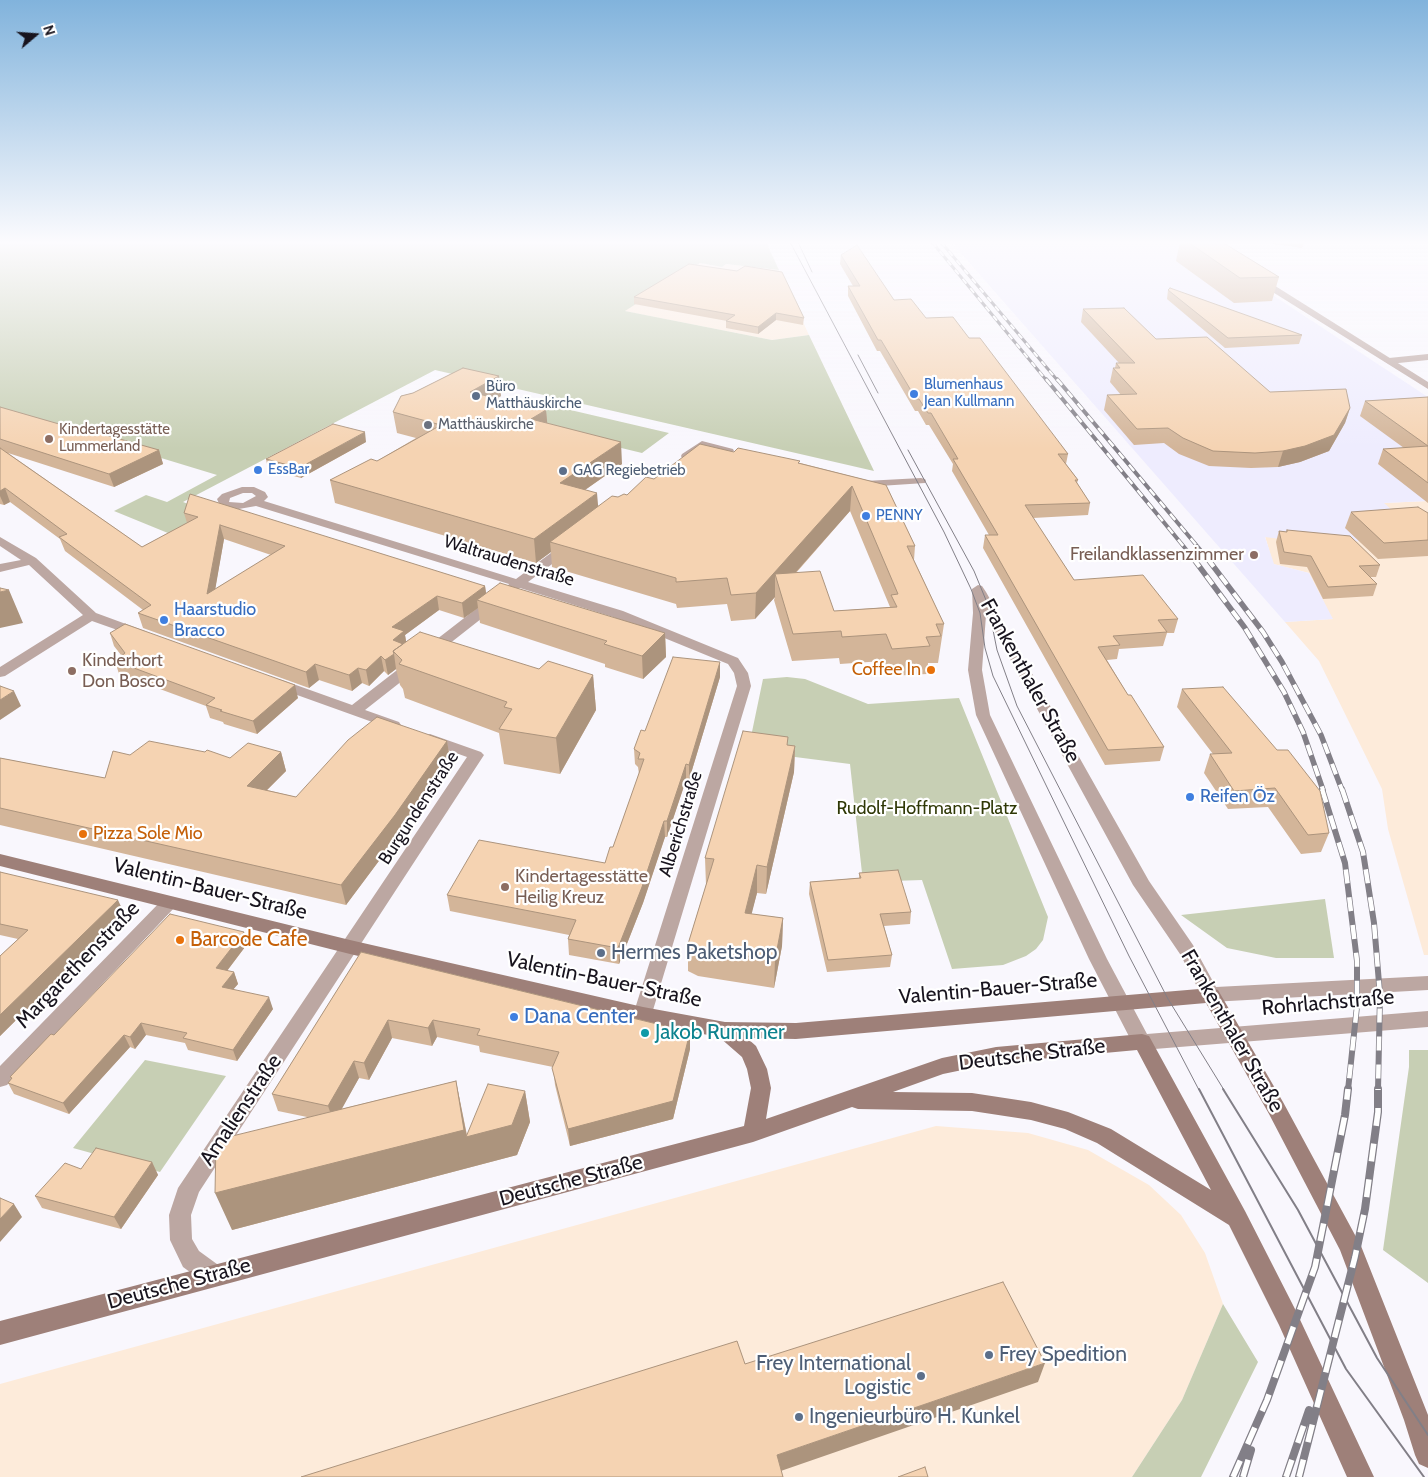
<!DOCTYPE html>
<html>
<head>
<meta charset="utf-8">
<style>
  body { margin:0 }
  #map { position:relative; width:1428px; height:1477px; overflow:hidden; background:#f9f7fd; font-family:Cabin,sans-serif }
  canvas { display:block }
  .north { position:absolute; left:10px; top:10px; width:50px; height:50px; -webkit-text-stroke:4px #fff; paint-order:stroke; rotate:72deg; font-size:14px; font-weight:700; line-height:20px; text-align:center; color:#18141e }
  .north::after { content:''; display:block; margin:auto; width:18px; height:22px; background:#18141e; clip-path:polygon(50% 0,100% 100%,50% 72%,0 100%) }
</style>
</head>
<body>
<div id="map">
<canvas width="1428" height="1477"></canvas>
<div class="north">N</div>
</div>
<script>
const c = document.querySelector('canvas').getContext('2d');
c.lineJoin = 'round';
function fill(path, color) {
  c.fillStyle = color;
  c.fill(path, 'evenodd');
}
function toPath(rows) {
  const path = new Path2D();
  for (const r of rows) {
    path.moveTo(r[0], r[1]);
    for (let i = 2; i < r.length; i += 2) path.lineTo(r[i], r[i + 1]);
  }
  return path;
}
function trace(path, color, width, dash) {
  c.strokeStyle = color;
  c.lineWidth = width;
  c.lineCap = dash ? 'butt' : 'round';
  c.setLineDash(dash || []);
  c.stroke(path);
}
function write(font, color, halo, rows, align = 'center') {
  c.font = font + ' Cabin,sans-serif';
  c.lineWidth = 4.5;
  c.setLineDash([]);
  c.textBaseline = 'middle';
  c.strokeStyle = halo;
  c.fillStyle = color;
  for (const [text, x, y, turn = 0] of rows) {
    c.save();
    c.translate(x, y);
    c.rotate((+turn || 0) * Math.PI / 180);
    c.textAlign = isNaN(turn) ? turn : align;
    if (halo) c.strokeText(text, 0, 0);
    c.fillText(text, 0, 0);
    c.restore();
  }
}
fill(toPath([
  [700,263,722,267,726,264,779,270,809,335,772,340,624,311],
  [1428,501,1428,955,1424,955,1388,829,1382,789,1319,661,1285,622,1332,619,1309,573,1273,564,1265,536,1312,543,1423,538,1383,503],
  [936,1126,1028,1133,1088,1150,1149,1185,1181,1215,1205,1253,1223,1304,1182,1400,1132,1477,0,1477,0,1384]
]), '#fdebda');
fill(toPath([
  [951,242,1192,242,1428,397,1428,501,1384,503,1424,539,1312,543,1265,537,1274,564,1309,573,1333,619,1285,622]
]), '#eeecfe');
fill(toPath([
  [0,242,766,242,779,270,726,264,722,267,700,263,625,311,772,340,809,335,874,471,435,370,183,502,225,518,185,540,114,511,146,495,167,502,217,475,0,409],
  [519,398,669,433,642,453,489,416],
  [787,677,805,679,868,704,959,698,1048,917,1043,940,1036,949,1026,956,1003,965,952,969,922,880,863,882,850,764,748,751,763,679],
  [1325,899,1334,958,1276,958,1227,948,1181,915],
  [1409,1050,1428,1050,1428,1283,1383,1250,1409,1067],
  [145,1060,226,1076,160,1172,73,1148],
  [1223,1304,1258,1362,1201,1477,1132,1477,1182,1400]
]), '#c7cfb4');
fill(toPath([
  [1428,354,1428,360,1389,364,1384,361,1389,358,1428,354],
  [702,441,733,449,734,451,729,454,704,448,690,458,682,458,681,456,682,454,702,441],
  [921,478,925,479,926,481,925,483,864,487,852,482,858,479,865,481,921,478],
  [242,487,254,487,265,492,268,497,264,501,516,579,563,544,571,544,573,547,571,550,528,582,623,611,738,658,748,673,751,686,650,1020,643,1023,636,1020,633,1015,737,686,734,673,728,664,613,617,520,588,513,591,509,590,507,587,509,584,256,506,233,510,220,506,217,499,222,494,242,487],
  [243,493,252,493,256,496,243,503,229,502,230,498,243,493],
  [0,537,36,558,96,613,145,631,147,634,140,638,92,621,5,676,0,677,0,667,83,615,29,565,0,572,0,564,21,560,0,546,0,537],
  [495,597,501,601,500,604,365,710,399,722,401,725,399,728,389,728,272,686,270,683,272,680,277,679,282,680,352,705,490,598,495,597],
  [430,734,481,752,484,755,199,1192,191,1215,192,1239,199,1251,221,1267,225,1275,221,1283,213,1286,205,1283,183,1267,170,1240,169,1215,178,1188,467,757,425,742,422,739,425,736,430,734],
  [169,897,175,899,178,903,175,907,7,1085,0,1087,0,1066,163,899,169,897]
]), '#bca7a2');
fill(toPath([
  [1255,277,1261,277,1428,382,1428,389,1255,281,1255,277],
  [978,585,982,586,986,592,1149,881,1193,945,1216,987,1428,976,1428,990,1211,1002,1204,1000,1180,954,1133,885,986,615,982,670,990,715,1107,959,1147,1034,1428,1011,1428,1027,1142,1050,1135,1048,1089,959,976,715,968,670,973,613,972,589,978,585]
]), '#bca7a2');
fill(toPath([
  [0,854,350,940,643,1007,725,1022,796,1023,1211,988,1218,990,1283,1102,1361,1246,1428,1415,1428,1468,1419,1464,1415,1455,1404,1420,1340,1250,1269,1114,1206,1003,796,1039,747,1038,756,1046,767,1069,771,1088,766,1119,942,1058,996,1047,1142,1034,1149,1036,1245,1211,1295,1309,1374,1477,1347,1477,1279,1325,1229,1225,1097,1143,1065,1129,1031,1120,972,1111,858,1109,852,1107,753,1142,0,1345,0,1321,744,1126,751,1088,747,1069,742,1057,719,1037,643,1023,350,954,0,866,0,854],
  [1137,1050,1211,1190,1111,1129,1068,1112,1031,1102,972,1093,893,1092,943,1074,996,1063,1137,1050]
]), '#9e8079');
trace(toPath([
  [790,242,944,532,971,589,980,613,985,648,993,676,1129,956,1199,1090],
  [798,242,812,272],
  [858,355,878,393],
  [908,450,974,571,988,605,997,650,1017,706,1168,999,1224,1090]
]), '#827f87', 1);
trace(toPath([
  [1199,1089,1346,1369,1424,1477],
  [1223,1089,1298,1210,1377,1358,1428,1435]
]), '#827f87', 2);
const railFar4 = toPath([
  [932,242,1047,381],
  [941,242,1058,381]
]);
const railFar3 = toPath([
  [1046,379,1194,559],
  [1057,379,1208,559]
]);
const railFar2 = toPath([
  [1193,558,1245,628,1284,692,1303,732,1323,790],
  [1207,558,1263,632,1282,662,1321,735,1342,790]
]);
const railFar1 = toPath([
  [1322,789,1345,863,1357,961,1357,1006,1348,1090],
  [1342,789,1363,852,1374,923,1380,995,1378,1090]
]);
const rail = toPath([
  [1233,1477,1267,1400,1315,1267,1345,1115,1348,1089],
  [1243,1477,1251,1450],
  [1286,1477,1309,1410],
  [1299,1477,1355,1257,1365,1209,1378,1112,1378,1089]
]);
trace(railFar4, '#827f87', 3);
trace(railFar3, '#827f87', 4);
trace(railFar2, '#827f87', 5.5);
trace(railFar1, '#827f87', 6);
trace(rail, '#827f87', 8);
trace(railFar4, '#fff', 2, [6]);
trace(railFar3, '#fff', 2.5, [8]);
trace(railFar2, '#fff', 4, [11]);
trace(railFar1, '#fff', 4.5, [14]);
trace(rail, '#fff', 5.5, [18]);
fill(toPath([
  [1180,242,1222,242,1279,277,1272,301,1234,303,1176,261],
  [1262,242,1305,242,1302,248],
  [841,255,894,300,926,318,969,338,1068,454,1066,464,1078,480,1077,483,1090,503,1088,515,1033,518,1074,580,1178,619,1174,633,1167,633,1163,646,1119,649,1117,659,1107,660,1128,695,1164,747,1160,761,1105,765,983,548,985,535,989,535,952,471,953,464,929,425,926,425,918,411,915,411,880,351,877,351,848,296,848,286,853,286,840,264],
  [689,264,804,318,803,325,776,320,758,334,726,328,726,321,727,321,634,304,634,297],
  [1168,290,1302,335,1299,344,1225,348,1167,299],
  [1083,309,1156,339,1270,392,1350,408,1345,423,1329,451,1300,462,1278,467,1251,468,1209,466,1179,454,1164,443,1134,445,1104,410,1107,395,1121,395,1110,382,1113,368,1115,368,1116,363,1119,363,1081,322],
  [499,376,501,396,498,398,546,410,547,423,622,464,585,490,598,506,627,495,654,479,734,452,800,463,886,485,915,546,914,560,944,624,938,663,928,663,927,674,889,676,883,661,840,664,839,658,792,661,774,600,775,597,755,619,731,621,727,604,677,608,676,604,552,567,551,552,536,563,335,503,330,480,377,461,416,438,397,433,393,412],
  [850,511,890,607,834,611,796,573],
  [1428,397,1428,503,1378,464,1383,449,1404,448,1360,416,1365,401],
  [0,407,59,424,159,450,163,464,114,487,8,453,142,547,187,523,184,513,485,586,486,593,665,633,666,657,643,679,605,667,605,664,480,623,478,608,464,618,439,610,405,635,406,641,539,669,593,675,596,710,560,774,504,764,499,733,405,698,403,689,400,685,396,669,388,675,384,671,369,686,362,683,352,691,319,680,309,688,143,628,138,613,143,610,65,551,60,539,10,502,4,505,0,504],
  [224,539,271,555,215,589],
  [366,442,301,478,268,469,266,459],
  [1351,512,1428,513,1428,556,1378,559,1345,528],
  [1287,530,1380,565,1376,577,1370,577,1377,584,1373,596,1323,599,1307,567,1280,564,1276,542,1279,531,1286,532],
  [110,633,298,698,257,734,224,724,223,722,210,718,206,706,119,674,115,661,121,655,114,646],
  [720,662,720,677,689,780,686,780,667,837,665,837,643,903,619,964,569,955,568,939,569,935,450,911,447,895,605,863,613,847,639,774,638,767,635,764,634,749,645,731],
  [1182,689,1329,833,1321,852,1301,854,1268,807,1228,809,1204,773,1210,754,1213,754,1177,707],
  [447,741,450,760,399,834,346,905,0,825,0,758,105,778,130,755,230,758,281,752,286,771,267,790,296,797],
  [788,745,795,746,794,772,766,894,757,893,751,914,783,918,782,946,774,988,698,976,688,971,688,944,706,885,705,858],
  [0,872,124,913,0,1036,0,956,18,939,0,935],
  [859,873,911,912,910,924,884,926,892,955,890,967,827,972,809,894,810,882,859,878],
  [244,932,248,943,227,971,234,972,238,984,233,989,273,1009,237,1061,188,1050,185,1043,146,1035,135,1049,130,1047,69,1114,14,1094,8,1083,11,1080,10,1077,54,1035],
  [361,952,690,1032,690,1049,673,1119,570,1146,555,1085,553,1067,480,1052,479,1046,437,1037,432,1046,392,1038,369,1080,359,1078,341,1109,456,1081,467,1135,525,1091,530,1122,517,1155,232,1230,307,1117,278,1111,272,1094],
  [152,1162,158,1175,121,1229,42,1208,35,1196,81,1169]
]), '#d3b599');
fill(toPath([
  [776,313,776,320,758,334,758,327],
  [499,376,501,396,473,412,470,392],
  [1350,408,1345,423,1329,451,1300,462,1278,467,1283,451],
  [546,410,548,431,531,419],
  [365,432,366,442,301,478,299,468],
  [621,442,622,464,562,506,560,483],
  [159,450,163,464,114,487,109,474],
  [852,486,850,511,780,590,775,574,775,597,755,619,756,593],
  [5,488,10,502,4,505,0,496,0,491],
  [597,493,599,516,550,542,551,552,536,563,534,539],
  [220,525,224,539,212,608,207,594],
  [485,586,487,600,477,600,478,608,464,618,462,603],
  [9,590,23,623,0,628,0,592],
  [437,596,439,610,405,635,407,647,402,660,393,640,392,627],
  [665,633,666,657,643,679,642,656],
  [394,654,396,669,388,675,385,660],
  [381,656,384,671,369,686,366,670],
  [720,662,720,677,689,780,689,765],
  [315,664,319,680,309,688,306,672],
  [358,668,362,683,352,691,349,675],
  [593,675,596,710,560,774,556,738],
  [295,685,298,698,257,734,253,721],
  [14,691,21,706,0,720,0,700],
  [447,741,450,760,399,834,346,905,341,885],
  [795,746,794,772,766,894,767,867],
  [281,752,286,771,252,805,247,786],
  [686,764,686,780,667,837,667,821],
  [664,821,665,837,643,903,619,964,618,948],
  [757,865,757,893,745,940,745,913],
  [118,900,124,913,0,1036,0,1015],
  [783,918,782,946,774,988,775,960],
  [244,932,248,943,220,980,216,968],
  [234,972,238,984,226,998,222,987],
  [269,997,273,1009,237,1061,233,1050],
  [388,1020,392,1038,369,1080,364,1063],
  [433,1020,437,1037,432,1046,428,1028],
  [141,1023,146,1035,135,1049,130,1037],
  [690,1032,690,1049,673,1119,570,1146,568,1129],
  [124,1035,130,1047,69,1114,63,1103],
  [354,1061,359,1078,334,1123,328,1106],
  [456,1081,467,1137,525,1091,530,1122,517,1155,232,1230,215,1193],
  [152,1162,158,1175,121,1229,114,1217],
  [14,1204,22,1217,0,1242,0,1219],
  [1045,1363,1038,1382,775,1473,777,1455]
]), '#ac947d');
const building = toPath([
  [1188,242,1222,242,1279,277,1240,278,1188,242],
  [857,245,894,300,911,299,926,318,953,317,969,338,980,338,1068,454,1058,454,1078,480,1075,480,1090,503,1025,505,1074,580,1143,575,1178,619,1158,620,1167,632,1113,636,1120,645,1098,647,1128,695,1131,695,1164,747,1108,750,985,535,998,535,953,459,958,459,931,413,928,413,919,399,916,399,881,340,878,340,848,286,860,286,841,255,857,245],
  [689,264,737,271,745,266,782,272,804,318,776,313,758,327,726,321,735,315,634,297,689,264],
  [1170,288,1302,335,1228,338,1168,290,1170,288],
  [1124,308,1156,339,1207,337,1270,392,1346,389,1350,408,1334,435,1305,446,1283,451,1255,453,1213,451,1183,438,1168,428,1137,429,1107,395,1137,394,1113,368,1120,368,1116,363,1135,363,1083,309,1124,308],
  [463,368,499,376,470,392,546,410,531,419,621,442,560,483,597,493,534,539,330,480,371,459,377,461,441,425,393,412,401,396,413,393,463,368],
  [1428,397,1428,446,1365,401,1428,397],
  [0,407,59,424,63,423,159,450,109,474,0,439,0,407],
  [333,424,365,432,299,468,266,459,333,424],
  [700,444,734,452,738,448,800,461,798,463,886,485,915,546,907,546,944,624,936,624,941,636,926,637,930,646,892,649,886,634,842,637,841,631,793,634,775,574,820,571,834,611,897,607,891,595,898,594,852,486,756,593,731,595,727,578,676,582,676,578,550,542,612,496,618,497,624,494,627,495,646,477,654,479,700,444],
  [1428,446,1428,483,1383,449,1428,446],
  [0,448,142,547,198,517,184,513,190,494,485,586,462,603,437,596,392,627,404,631,393,640,403,644,393,651,394,654,385,660,381,656,366,670,358,668,349,675,315,664,306,672,138,613,151,605,59,537,67,534,5,488,0,491,0,448],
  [220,525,285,546,207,594,220,525],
  [1418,507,1428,513,1428,540,1384,543,1351,512,1418,507],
  [1287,530,1350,536,1380,565,1359,566,1377,584,1328,587,1311,556,1284,552,1279,531,1287,532,1287,530],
  [500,583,665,633,642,656,604,644,607,641,477,600,500,583],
  [0,588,9,590,0,592,0,588],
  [125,624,295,685,253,721,220,711,222,710,206,705,215,698,115,661,125,653,110,633,125,624],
  [420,632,539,669,548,661,593,675,556,738,499,729,512,709,504,707,507,702,399,664,402,660,393,651,420,632],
  [673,657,720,662,689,765,686,764,667,821,664,821,642,887,618,948,568,939,576,920,447,895,479,840,605,863,610,847,613,847,644,759,638,759,640,753,634,749,641,730,645,731,673,657],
  [0,686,14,691,0,700,0,686],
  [1223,687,1277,750,1288,750,1320,791,1329,833,1308,835,1275,788,1234,791,1210,754,1232,753,1182,689,1223,687],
  [377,717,447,741,395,815,341,885,0,808,0,758,105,778,113,751,130,755,149,741,205,752,207,750,230,758,248,743,281,752,247,786,296,797,348,740,377,717],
  [743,731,788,737,787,745,795,746,767,867,757,865,745,913,783,918,775,960,697,949,688,944,714,859,705,858,743,731],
  [898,870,911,912,880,914,892,955,828,960,810,882,861,878,859,873,898,870],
  [0,872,118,900,0,1015,0,956,28,930,0,924,0,872],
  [170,914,244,932,216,968,234,972,222,987,269,997,233,1050,183,1038,187,1033,141,1023,130,1037,124,1035,63,1103,8,1083,12,1078,10,1077,51,1034,54,1035,170,914],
  [361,952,690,1032,673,1101,568,1129,552,1068,559,1052,477,1035,480,1029,433,1020,428,1028,388,1020,364,1063,354,1061,328,1106,272,1094,361,952],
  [456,1081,464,1130,215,1193,216,1140,456,1081],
  [488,1084,525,1091,512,1125,466,1137,488,1084],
  [96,1148,152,1162,114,1217,35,1196,65,1163,81,1169,96,1148],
  [0,1198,14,1204,0,1219,0,1198],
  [1003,1282,1045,1363,777,1455,783,1477,301,1477,737,1341,745,1364,1003,1282],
  [925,1467,928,1477,898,1477,925,1467]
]);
fill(building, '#f5d3b2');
trace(building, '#ac947d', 1);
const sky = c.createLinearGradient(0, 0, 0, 449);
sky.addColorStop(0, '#81b3dc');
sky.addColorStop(0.54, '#fcfbfe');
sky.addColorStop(1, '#fcfbfe00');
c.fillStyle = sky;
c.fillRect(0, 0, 1428, 449);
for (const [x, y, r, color] of [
  [914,394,5,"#3f7fe0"],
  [476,396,5,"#5c6f8a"],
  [428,425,5,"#6b7280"],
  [49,439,5,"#8d6e63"],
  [258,470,5,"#3f7fe0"],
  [563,471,5,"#5c6f8a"],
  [866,516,5,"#3f7fe0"],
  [1254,555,5,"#8d6e63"],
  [164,620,5,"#3f7fe0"],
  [931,670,5,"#e8710a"],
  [72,671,5,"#8d6e63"],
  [1190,797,5,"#3f7fe0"],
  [83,834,5,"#e8710a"],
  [505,887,5,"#8d6e63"],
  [180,940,5,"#e8710a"],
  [601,953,5,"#5c6f8a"],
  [514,1017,5,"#3f7fe0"],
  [645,1033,5,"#0f9aa8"],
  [989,1355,5,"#5c6f8a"],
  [921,1376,5,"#5c6f8a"],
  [799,1417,5,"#5c6f8a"]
]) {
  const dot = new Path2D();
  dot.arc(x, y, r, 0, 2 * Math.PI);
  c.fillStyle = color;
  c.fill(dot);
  trace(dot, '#fff', 2);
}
write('15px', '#366cbe', '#fff', [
  ["Blumenhaus",924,385],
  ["Jean Kullmann",924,402],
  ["EssBar",268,470],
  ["PENNY",876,516]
], 'left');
write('15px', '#4e5e75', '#fff', [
  ["Büro",486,387],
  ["Matthäuskirche",486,404],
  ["GAG Regiebetrieb",573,471]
], 'left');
write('15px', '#5b616d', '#fff', [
  ["Matthäuskirche",438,425]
], 'left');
write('15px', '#785e54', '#fff', [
  ["Kindertagesstätte",59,430],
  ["Lummerland",59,447]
], 'left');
write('18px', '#785e54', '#fff', [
  ["Freilandklassenzimmer",1244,555,"right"],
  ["Kinderhort",82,661],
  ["Don Bosco",82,682],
  ["Kindertagesstätte",515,877],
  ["Heilig Kreuz",515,898]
], 'left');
write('18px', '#18141e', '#fff', [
  ["Waltraudenstraße",509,561,17],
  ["Burgundenstraße",419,808,-57],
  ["Alberichstraße",681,824,-73]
]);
write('18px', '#366cbe', '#fff', [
  ["Haarstudio",174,610],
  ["Bracco",174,631],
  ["Reifen Öz",1200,797]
], 'left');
write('18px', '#c56008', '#fff', [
  ["Coffee In",921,670],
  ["Pizza Sole Mio",93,834,"left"]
], 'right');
write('18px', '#2f3806', '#fff', [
  ["Rudolf-Hoffmann-Platz",927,809]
]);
write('21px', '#18141e', '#fff', [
  ["Frankenthaler Straße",1030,681,61],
  ["Valentin-Bauer-Straße",210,889,14],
  ["Margarethenstraße",78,965,-46],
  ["Valentin-Bauer-Straße",604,980,12],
  ["Valentin-Bauer-Straße",998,989,-5],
  ["Rohrlachstraße",1328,1003,-5],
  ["Frankenthaler Straße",1232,1031,60],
  ["Deutsche Straße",1032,1055,-7],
  ["Amalienstraße",241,1110,-56],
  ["Deutsche Straße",571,1181,-15],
  ["Deutsche Straße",179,1284,-15]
]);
write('21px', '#c56008', '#fff', [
  ["Barcode Cafe",190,940]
], 'left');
write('21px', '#4e5e75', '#fff', [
  ["Hermes Paketshop",611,953],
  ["Frey Spedition",999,1355],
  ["Frey International",911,1364,"right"],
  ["Logistic",911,1388,"right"],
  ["Ingenieurbüro H. Kunkel",809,1417]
], 'left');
write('21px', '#366cbe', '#fff', [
  ["Dana Center",524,1017]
], 'left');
write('21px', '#0d838f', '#fff', [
  ["Jakob Rummer",655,1033]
], 'left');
</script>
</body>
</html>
